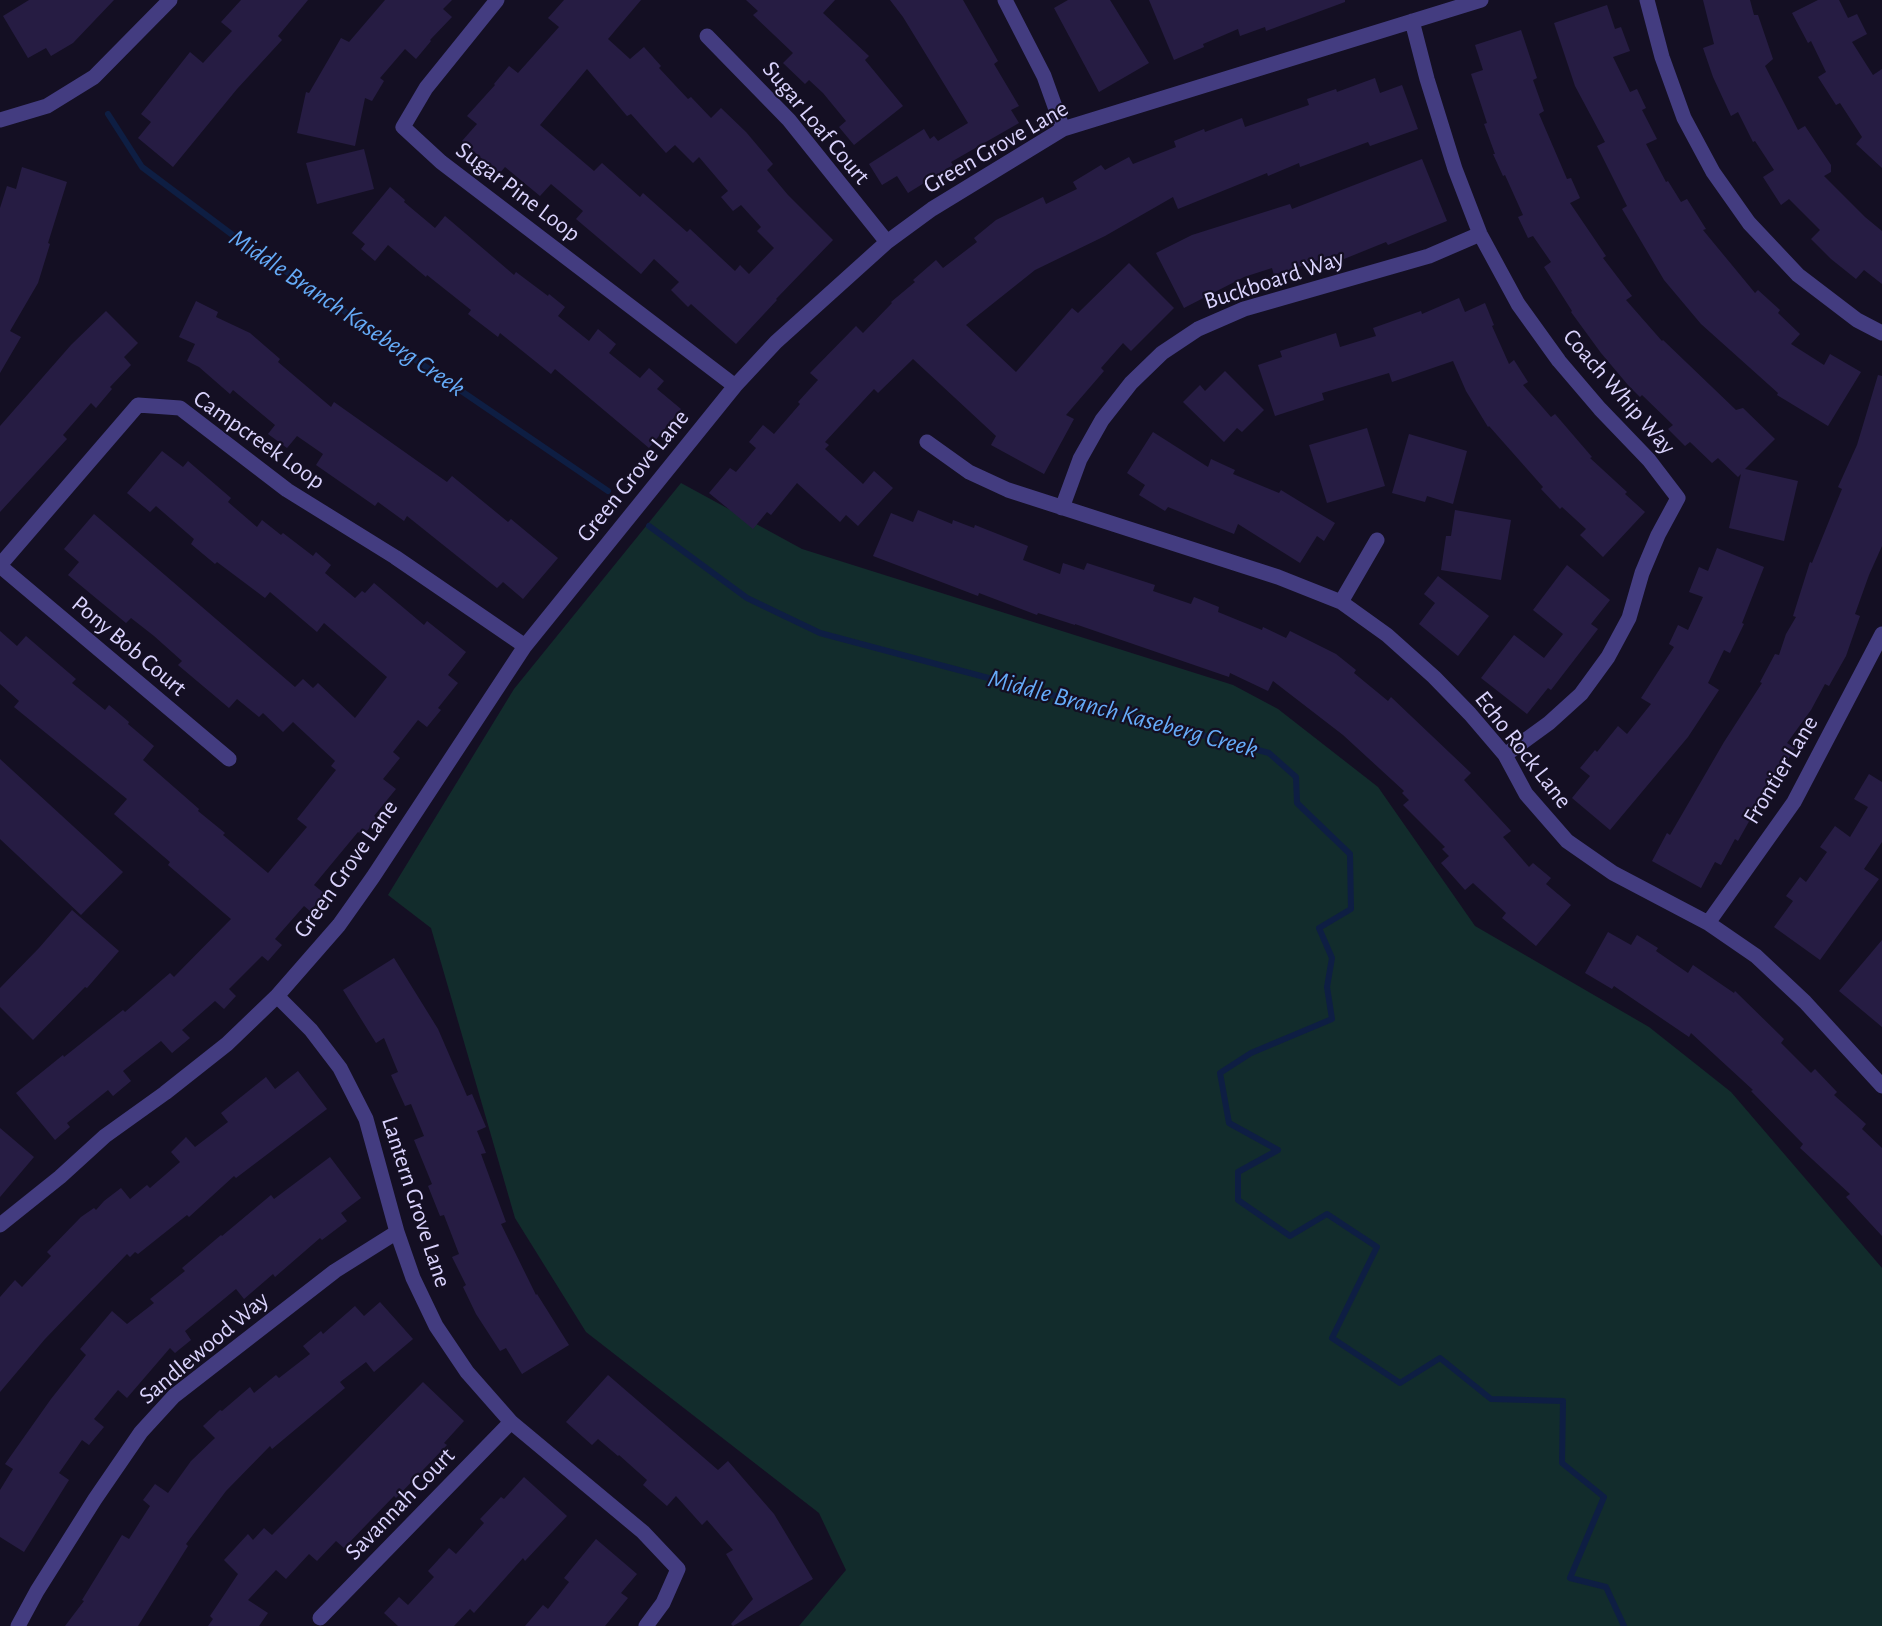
<!DOCTYPE html>
<html>
<head>
<meta charset="utf-8">
<style>
  body { margin:0 }
  canvas { display:block; background:#140f23 }
</style>
</head>
<body>
<canvas width="1882" height="1626"></canvas>
<script>
const c = document.querySelector('canvas').getContext('2d');
c.lineJoin = 'round';
function fill(path, color) {
  c.fillStyle = color;
  c.fill(path, 'evenodd');
}
function toPath(rows) {
  const path = new Path2D();
  for (const r of rows) {
    path.moveTo(r[0], r[1]);
    for (let i = 2; i < r.length; i += 2) path.lineTo(r[i], r[i + 1]);
  }
  return path;
}
function trace(path, color, width, dash) {
  c.strokeStyle = color;
  c.lineWidth = width;
  c.lineCap = dash ? 'butt' : 'round';
  c.setLineDash(dash || []);
  c.stroke(path);
}
function write(font, color, halo, rows, align = 'center') {
  c.font = font + ' "Alegreya Sans",sans-serif';
  c.lineWidth = 4.5;
  c.setLineDash([]);
  c.textBaseline = 'middle';
  c.strokeStyle = halo;
  c.fillStyle = color;
  for (const [text, x, y, turn = 0] of rows) {
    c.save();
    c.translate(x, y);
    c.rotate((+turn || 0) * Math.PI / 180);
    c.textAlign = isNaN(turn) ? turn : align;
    if (halo) c.strokeText(text, 0, 0);
    c.fillText(text, 0, 0);
    c.restore();
  }
}
fill(toPath([
  [681,483,802,549,1233,685,1278,709,1378,787,1475,926,1649,1027,1731,1092,1882,1268,1882,1626,799,1626,846,1570,819,1513,586,1332,515,1218,431,928,388,895,514,689]
]), '#122c2c');
trace(toPath([
  [108,114,142,167,234,236,608,491],
  [649,526,747,598,820,633,1269,753,1296,777,1297,803,1350,854,1351,909,1319,928,1332,958,1327,987,1332,1019,1251,1053,1220,1073,1229,1123,1278,1150,1238,1172,1238,1200,1290,1236,1327,1214,1377,1247,1332,1338,1400,1383,1440,1358,1491,1399,1563,1401,1562,1463,1604,1497,1570,1578,1606,1587,1624,1626]
]), '#0e1e43', 6);
fill(toPath([
  [29,0,114,0,73,43,51,56,46,48,28,58,3,16],
  [241,0,308,0,278,36,282,40,237,89,173,167,138,138,151,122,141,114,190,52,203,63,232,31,221,22],
  [385,0,452,0,443,9,452,17,430,40,431,41,416,59,405,49,380,78,384,81,372,101,365,98,355,146,297,133,306,92,309,93,341,38,349,42],
  [564,0,641,0,608,39,630,59,644,47,661,66,659,68,688,99,691,97,711,118,721,108,746,132,773,164,767,170,788,195,833,240,776,299,777,300,736,344,691,304,688,307,671,290,679,282,654,259,641,274,576,219,583,211,551,184,540,196,505,167,499,174,462,141,477,124,467,116,495,85,494,84,509,66,518,73,559,27,548,18],
  [587,69,627,116,631,114,666,153,675,145,693,163,699,157,728,191,721,197,733,211,741,205,761,227,757,231,774,248,749,274,740,265,735,271,690,229,687,232,643,193,640,197,602,163,594,171,540,125],
  [746,0,835,0,823,13,869,56,865,60,903,106,854,145,839,127,846,121,823,93,809,80,805,84,783,63,793,53,753,15,758,11],
  [890,0,963,0,998,61,994,64,1019,106,1011,110,1019,123,951,162,953,165,908,193,897,176,882,185,869,164,924,129,930,139,934,136,938,141,968,123,903,17],
  [1068,0,1110,0,1149,63,1099,92,1054,8],
  [1149,0,1345,0,1345,2,1266,31,1265,27,1240,36,1238,29,1203,44,1204,47,1174,60],
  [1703,0,1750,0,1754,15,1758,15,1773,59,1765,66,1798,130,1805,126,1831,165,1831,172,1824,176,1865,217,1882,231,1882,284,1864,270,1856,279,1831,259,1811,239,1820,230,1789,199,1781,205,1763,177,1774,170,1755,141,1753,142,1738,112,1731,116,1713,77,1703,48,1714,44],
  [1818,0,1839,0,1848,18,1857,14,1867,34,1852,42,1873,75,1882,69,1882,168,1856,144,1862,137,1840,103,1836,105,1818,77,1826,72,1811,41,1808,43,1792,13],
  [1607,5,1615,29,1621,27,1630,51,1613,57,1630,92,1637,89,1646,108,1642,110,1657,139,1646,144,1666,182,1668,181,1681,202,1687,199,1706,229,1703,230,1755,293,1758,290,1780,310,1778,313,1800,334,1791,344,1824,365,1830,354,1861,372,1828,426,1777,395,1778,393,1701,324,1664,280,1622,209,1627,206,1597,146,1605,142,1575,86,1554,23],
  [1521,30,1537,78,1533,80,1544,111,1539,114,1567,179,1571,178,1580,198,1570,203,1606,256,1603,258,1632,296,1626,300,1662,341,1663,340,1736,410,1743,408,1775,439,1745,469,1798,481,1784,541,1729,528,1741,474,1738,477,1718,458,1712,463,1690,442,1685,446,1668,429,1673,425,1642,395,1640,397,1628,385,1601,353,1571,312,1572,311,1544,267,1551,262,1533,236,1528,238,1518,217,1523,215,1505,175,1503,176,1493,154,1495,154,1484,124,1487,123,1471,74,1483,70,1475,45],
  [1375,78,1380,93,1402,85,1418,129,1370,146,1368,142,1300,167,1299,163,1268,176,1267,173,1178,209,1173,197,1105,236,1035,270,966,325,1016,372,1072,308,1078,313,1129,263,1174,308,1131,351,1123,343,1101,368,1104,371,1066,415,1074,419,1044,474,991,445,996,436,913,359,878,393,874,389,825,442,829,445,825,449,863,484,874,471,893,488,858,526,846,515,840,522,797,483,771,515,767,512,753,529,709,493,730,468,736,472,756,448,749,442,763,425,774,434,800,404,798,402,818,380,810,373,856,326,863,333,892,303,891,302,915,282,913,280,936,260,943,268,977,242,974,238,996,220,1043,197,1046,204,1077,189,1073,182,1101,165,1105,170,1129,157,1133,164,1176,147,1174,141,1204,129,1205,132,1242,118,1245,127,1309,105,1307,99,1336,89,1337,92],
  [364,149,374,189,317,204,306,163],
  [1422,159,1447,221,1388,245,1386,242,1344,259,1341,253,1274,275,1272,268,1244,277,1184,308,1156,253,1192,235,1290,204,1292,209],
  [22,167,67,182,48,243,50,244,38,283,10,331,21,337,0,373,0,208,7,186,16,189],
  [390,187,405,200,404,202,435,228,445,216,514,275,516,272,548,296,549,294,565,307,558,316,589,341,598,329,616,344,609,353,640,378,649,368,664,381,657,389,681,409,649,448,555,369,551,374,500,333,498,337,468,314,471,310,427,275,426,277,388,245,375,261,361,249,365,244,352,233],
  [1459,298,1465,312,1485,303,1494,325,1492,326,1509,364,1514,360,1528,382,1523,385,1551,417,1555,414,1592,457,1590,458,1627,492,1625,494,1645,512,1603,557,1580,535,1586,529,1562,507,1560,509,1541,489,1543,487,1489,426,1488,427,1466,391,1453,361,1392,382,1389,373,1322,393,1324,400,1275,416,1258,365,1282,357,1280,351,1336,333,1340,347,1376,336,1373,328,1421,311,1422,314],
  [196,301,218,312,216,317,250,333,280,359,278,362,331,407,334,402,447,482,452,476,508,522,511,519,558,558,523,599,503,582,497,588,407,516,404,521,378,502,375,506,316,465,323,454,297,436,287,448,268,434,275,425,233,390,230,394,199,367,187,361,195,344,179,337],
  [106,311,138,343,124,357,131,365,110,387,112,389,96,408,91,403,63,435,67,439,0,512,0,426,71,345],
  [1225,371,1264,410,1242,432,1237,428,1224,442,1183,402,1200,385,1205,391],
  [1878,375,1882,376,1882,546,1869,575,1855,614,1860,616,1846,656,1829,686,1825,684,1811,710,1787,743,1795,748,1777,777,1775,775,1738,841,1735,839,1721,865,1715,862,1701,888,1652,861,1667,833,1670,835,1724,742,1762,683,1760,682,1775,654,1779,655,1786,634,1796,617,1793,616,1810,562,1812,563,1842,489,1838,487,1857,445],
  [1367,428,1385,486,1327,503,1309,445],
  [1153,432,1208,467,1211,459,1235,470,1233,474,1279,493,1281,490,1335,523,1324,541,1317,536,1300,563,1238,524,1234,534,1168,507,1165,511,1139,495,1145,485,1127,473],
  [1409,434,1467,451,1453,504,1427,496,1425,502,1392,493],
  [162,451,183,467,188,461,231,498,228,502,257,527,262,520,281,535,283,533,313,556,316,552,331,565,325,573,355,598,362,591,365,593,374,583,424,625,427,621,466,652,448,675,458,683,438,708,441,710,427,727,418,720,393,752,400,758,383,779,396,789,374,816,377,818,363,836,358,832,314,885,325,894,310,911,304,906,275,939,282,945,268,961,262,956,229,989,236,996,224,1009,215,1001,182,1030,190,1038,172,1053,161,1041,123,1071,131,1081,113,1096,108,1090,67,1123,70,1127,55,1140,16,1093,63,1055,64,1057,123,1010,125,1012,170,973,174,977,231,919,168,865,170,862,114,814,127,799,14,707,19,701,0,684,0,631,17,646,26,636,76,679,72,683,105,710,109,705,129,722,128,724,154,746,143,760,199,809,198,811,225,833,223,835,268,873,307,827,297,819,336,770,331,766,335,761,293,722,283,732,263,713,259,717,237,699,229,708,178,665,182,661,154,636,131,618,126,623,68,575,79,562,64,549,94,514,295,687,303,679,313,688,318,683,355,718,387,677,324,623,317,632,270,592,265,598,217,562,215,564,191,544,194,539,156,506,150,512,127,493],
  [918,510,952,524,953,520,974,528,975,525,1028,546,1023,560,1060,574,1063,563,1084,570,1087,563,1155,585,1153,591,1191,604,1194,597,1219,607,1218,612,1262,630,1263,627,1286,638,1290,631,1336,654,1356,670,1354,673,1388,701,1391,697,1471,773,1464,780,1511,831,1503,837,1529,867,1533,863,1551,878,1546,884,1571,905,1536,946,1502,918,1506,913,1473,883,1465,890,1441,863,1449,856,1442,849,1445,847,1403,805,1409,800,1402,793,1404,791,1343,735,1273,681,1268,691,1230,673,1229,677,1075,624,1075,625,1038,613,1037,615,979,593,978,596,873,556,891,513,913,522],
  [1455,510,1511,520,1501,580,1441,570,1446,536,1451,536],
  [1717,548,1764,567,1742,623,1744,624,1730,653,1724,650,1708,683,1719,690,1688,737,1610,830,1572,798,1590,776,1580,768,1595,750,1597,752,1618,726,1627,734,1651,704,1641,698,1674,647,1669,644,1678,625,1688,630,1703,597,1689,592,1699,567,1708,571],
  [1567,565,1610,600,1591,624,1598,629,1551,690,1548,688,1527,714,1481,678,1514,635,1544,658,1563,634,1533,610],
  [1438,576,1489,616,1458,656,1419,624,1435,603,1424,594],
  [0,759,123,872,81,915,0,839],
  [1869,774,1882,782,1882,842,1864,869,1879,879,1820,960,1774,927,1793,901,1786,896,1800,877,1806,882,1827,852,1820,847,1835,826,1850,837,1868,807,1854,799],
  [72,910,119,951,87,988,85,987,33,1040,0,1007,0,988,39,948],
  [1608,932,1631,945,1637,935,1658,948,1656,951,1688,973,1693,965,1734,993,1735,991,1784,1039,1781,1043,1811,1073,1815,1069,1837,1092,1834,1095,1866,1124,1862,1129,1882,1148,1882,1236,1846,1197,1850,1194,1800,1148,1803,1144,1751,1091,1753,1090,1691,1033,1689,1037,1614,986,1612,989,1585,973],
  [1882,940,1882,1027,1839,991],
  [394,958,438,1029,467,1096,472,1094,486,1127,477,1131,486,1153,481,1154,506,1222,501,1224,536,1295,537,1294,569,1345,522,1374,506,1348,500,1351,476,1314,463,1287,466,1285,452,1257,459,1254,444,1215,440,1216,428,1186,432,1184,414,1140,424,1136,411,1104,405,1106,391,1075,398,1072,384,1038,376,1043,343,990],
  [298,1071,327,1109,236,1178,234,1176,189,1217,187,1215,138,1254,135,1252,130,1257,127,1254,45,1339,0,1392,0,1297,15,1280,22,1287,51,1256,47,1252,81,1217,94,1208,96,1210,104,1201,121,1188,130,1199,147,1185,150,1188,180,1162,171,1152,186,1137,195,1147,228,1122,221,1113,266,1077,275,1089],
  [0,1128,34,1157,0,1197],
  [330,1157,361,1198,341,1213,347,1221,322,1240,320,1238,275,1277,273,1274,244,1299,236,1289,185,1331,191,1340,175,1353,170,1348,127,1398,118,1390,94,1419,104,1427,89,1445,82,1440,59,1473,69,1480,24,1552,0,1537,0,1490,13,1469,5,1464,51,1399,86,1355,80,1349,112,1311,127,1324,154,1303,150,1299,185,1271,182,1268,221,1235,222,1236,271,1195,274,1199],
  [380,1302,413,1339,374,1372,366,1362,340,1382,345,1388,272,1449,270,1446,226,1491,186,1544,188,1546,138,1626,65,1626,84,1601,82,1600,122,1535,129,1539,150,1506,143,1500,155,1484,168,1493,191,1461,215,1438,203,1426,220,1410,222,1411,250,1387,254,1393,276,1375,279,1378,310,1354,303,1346,321,1331,323,1334,355,1306,364,1316],
  [608,1375,718,1470,728,1461,774,1514,813,1579,733,1626,731,1624,753,1599,726,1554,733,1550,707,1520,702,1525,676,1496,667,1506,643,1485,647,1480,619,1455,618,1456,598,1439,592,1445,566,1422],
  [423,1382,464,1421,444,1443,447,1445,396,1498,394,1496,344,1548,336,1541,317,1561,309,1554,286,1579,276,1570,248,1600,268,1613,259,1626,208,1626,213,1619,210,1616,238,1574,224,1560,248,1534,253,1540,264,1528,272,1535],
  [524,1477,567,1516,525,1561,523,1558,474,1613,470,1609,454,1626,398,1626,384,1613,399,1597,408,1605,434,1577,428,1571,449,1548,456,1554,484,1523,480,1519,501,1497,504,1499],
  [596,1539,637,1574,621,1593,628,1598,605,1626,525,1626,543,1605,548,1609,569,1582,564,1578]
]), '#261c43');
trace(toPath([
  [497,0,426,88,403,127,441,162,735,386],
  [1005,0,1044,76,1063,129],
  [1647,0,1662,57,1684,118,1713,172,1749,223,1798,275,1857,320,1882,333],
  [1412,21,1427,79,1455,169,1480,234,1518,304,1559,361,1600,409,1649,460,1678,498,1658,535,1642,573,1629,618,1608,657,1581,694,1549,723,1505,755],
  [707,36,789,120,887,242],
  [0,120,47,106,94,77,170,0],
  [927,442,969,472,1008,490,1278,577,1341,602,1387,635,1434,677,1470,714,1505,755,1526,794,1567,841,1613,873,1708,923,1756,956,1805,1002,1882,1086],
  [1062,508,1080,459,1102,420,1131,383,1162,353,1198,329,1244,309,1429,256,1480,234],
  [0,565,138,405,180,408,287,490,395,557,525,646],
  [0,566,229,759],
  [1341,602,1377,540],
  [1708,923,1794,802,1882,634],
  [277,996,311,1030,340,1068,366,1119,397,1232,413,1278,436,1326,467,1372,511,1422,643,1532,678,1569,663,1603,646,1626],
  [0,1225,60,1177,105,1136,165,1093,227,1044,277,996,339,925,373,877,525,646,735,386,776,342,887,242,932,209,1063,129,1481,0],
  [320,1618,511,1422],
  [18,1626,37,1591,95,1499,141,1432,174,1396,335,1271,397,1232]
]), '#433c80', 15);
write('24px', '#dad3fd', '#140f23', [
  ["Sugar Loaf Court",816,123,50],
  ["Green Grove Lane",996,147,-30],
  ["Sugar Pine Loop",518,192,37],
  ["Buckboard Way",1274,280,-18],
  ["Coach Whip Way",1619,392,49],
  ["Campcreek Loop",259,440,35],
  ["Green Grove Lane",633,476,-51],
  ["Pony Bob Court",129,646,40],
  ["Echo Rock Lane",1523,750,52],
  ["Frontier Lane",1781,770,-59],
  ["Green Grove Lane",346,869,-55],
  ["Lantern Grove Lane",416,1202,72],
  ["Sandlewood Way",204,1348,-40],
  ["Savannah Court",400,1504,-46]
]);
write('italic 26px', '#65abf8', '#140f23', [
  ["Middle Branch Kaseberg Creek",347,313,34],
  ["Middle Branch Kaseberg Creek",1123,714,15]
]);
</script>
</body>
</html>
